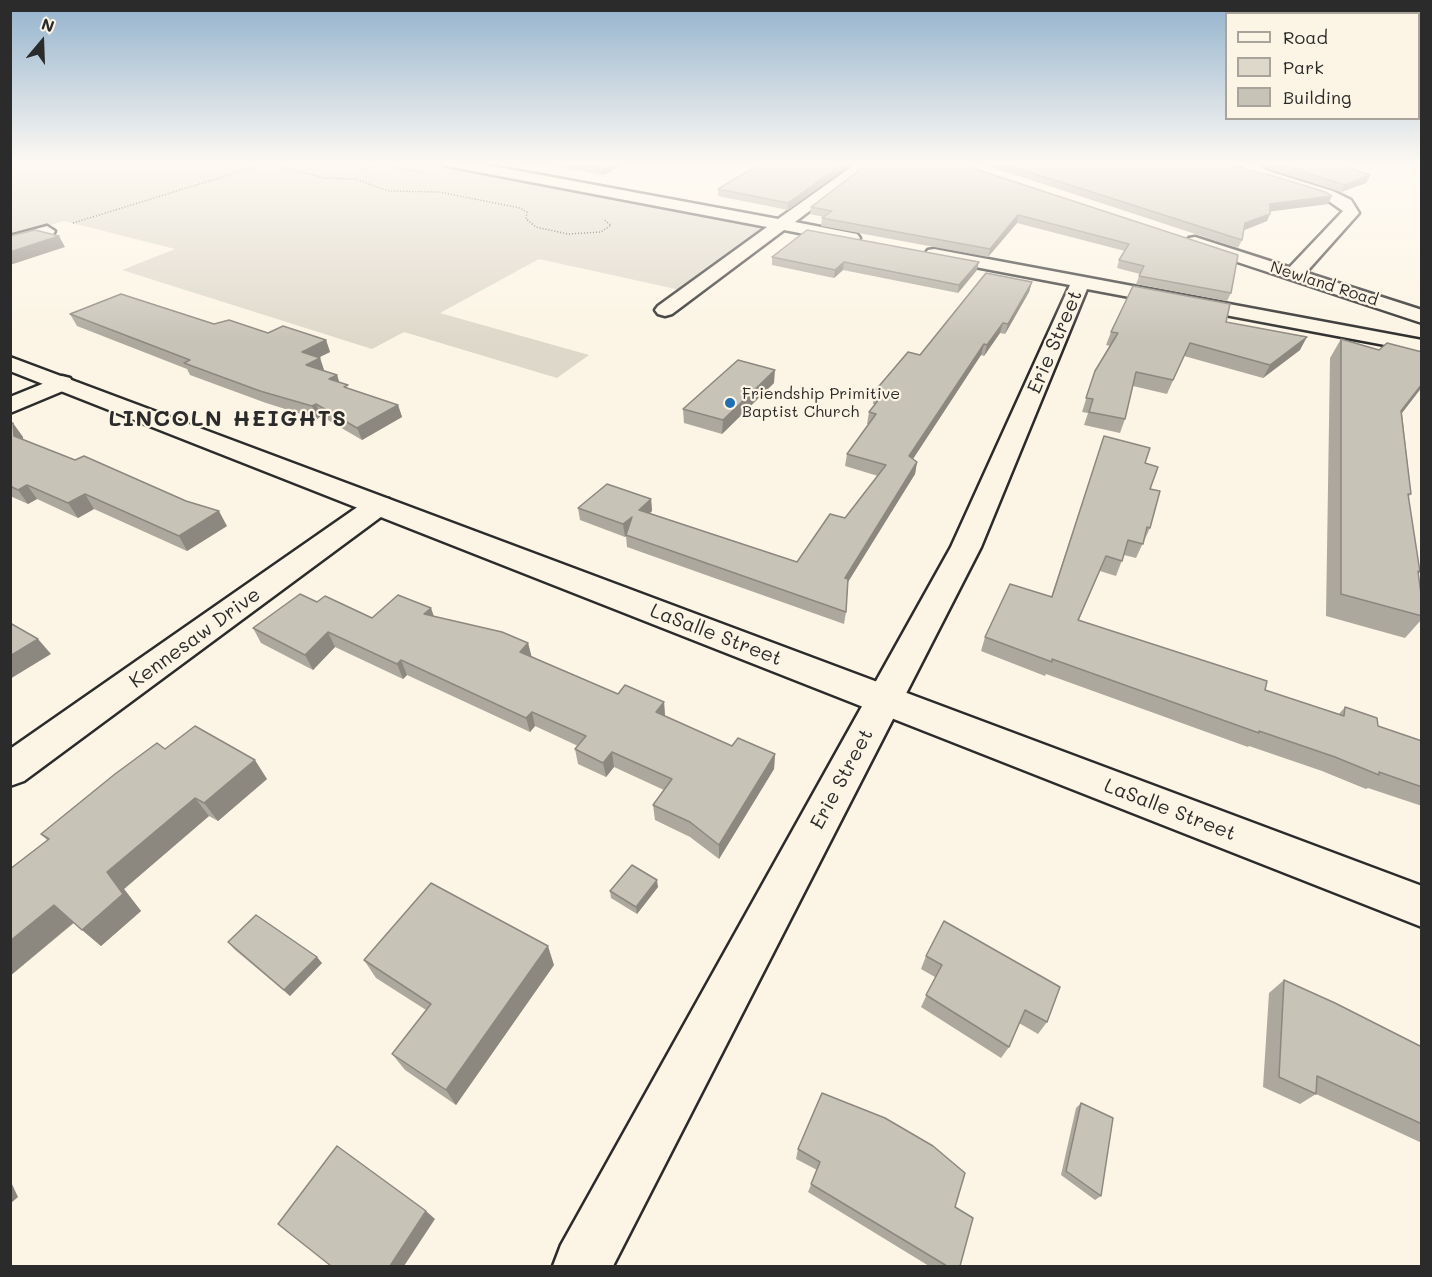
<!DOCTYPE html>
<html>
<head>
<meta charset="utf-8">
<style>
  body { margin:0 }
  #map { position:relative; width:1432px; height:1277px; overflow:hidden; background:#fcf5e5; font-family:Mali,sans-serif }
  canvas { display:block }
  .frame { position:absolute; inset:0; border:12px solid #2b2b2b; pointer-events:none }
  .legend { position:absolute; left:1225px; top:12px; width:195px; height:108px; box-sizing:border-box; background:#fcf5e5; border:2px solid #a8a49b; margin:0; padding:8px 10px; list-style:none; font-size:18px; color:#2b2b2b }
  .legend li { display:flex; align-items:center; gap:12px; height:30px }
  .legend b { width:30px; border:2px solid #a8a49b }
  .north { position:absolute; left:12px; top:12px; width:60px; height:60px; -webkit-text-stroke:4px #fcf5e5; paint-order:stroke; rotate:19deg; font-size:16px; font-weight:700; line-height:24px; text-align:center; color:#2b2b2b }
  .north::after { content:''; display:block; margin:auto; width:21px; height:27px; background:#2b2b2b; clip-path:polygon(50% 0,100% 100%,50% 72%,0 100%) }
</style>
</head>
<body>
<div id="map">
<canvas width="1432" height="1277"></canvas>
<div class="frame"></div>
<ul class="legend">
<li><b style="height:8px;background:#fcf5e5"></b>Road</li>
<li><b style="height:16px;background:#ded8ca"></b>Park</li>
<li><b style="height:16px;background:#c8c3b7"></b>Building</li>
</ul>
<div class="north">N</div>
</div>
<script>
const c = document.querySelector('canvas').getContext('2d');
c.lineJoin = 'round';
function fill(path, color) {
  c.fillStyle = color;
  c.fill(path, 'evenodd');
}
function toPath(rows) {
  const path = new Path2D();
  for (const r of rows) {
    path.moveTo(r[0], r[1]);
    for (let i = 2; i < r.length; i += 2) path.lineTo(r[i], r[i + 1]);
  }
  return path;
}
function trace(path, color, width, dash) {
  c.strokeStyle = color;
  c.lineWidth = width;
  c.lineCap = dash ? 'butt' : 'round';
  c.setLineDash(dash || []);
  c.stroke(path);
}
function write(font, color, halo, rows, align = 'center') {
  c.font = font + ' Mali,sans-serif';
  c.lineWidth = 4.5;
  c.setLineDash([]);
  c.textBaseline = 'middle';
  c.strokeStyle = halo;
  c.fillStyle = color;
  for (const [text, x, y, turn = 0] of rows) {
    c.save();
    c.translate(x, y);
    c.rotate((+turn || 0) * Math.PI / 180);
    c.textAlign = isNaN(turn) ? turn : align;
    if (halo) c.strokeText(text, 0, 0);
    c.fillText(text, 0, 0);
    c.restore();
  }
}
fill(toPath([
  [10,162,425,162,768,226,680,290,539,259,440,313,589,355,557,378,404,332,372,349,122,270,175,249,64,221,17,235,11,233]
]), '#ded8ca');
const minor = toPath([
  [440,162,471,162,778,219,858,162,874,162,795,222,857,234,860,238,857,242,851,243,784,230,672,314,665,316,658,314,655,310,658,306,767,227,447,166,440,162],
  [1235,162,1253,162,1268,171,1333,191,1351,200,1359,213,1301,278,1287,278,1285,274,1287,270,1343,211,1323,197,1258,177,1235,162],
  [47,226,55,231,53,235,10,247,10,236,47,226],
  [934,249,1422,340,1422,352,1087,289,981,547,613,1266,553,1266,561,1245,951,547,1070,285,928,258,925,254,928,250,934,249],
  [62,376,70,378,73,383,70,388,10,413,10,397,62,376],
  [379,497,389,499,393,505,389,511,24,781,10,786,10,749,369,499,379,497]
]);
const tertiary = toPath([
  [1195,237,1422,310,1422,323,1189,246,1186,242,1189,238,1195,237],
  [10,357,1422,886,1422,927,10,371,10,357]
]);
trace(minor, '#2b2b2b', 5);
trace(tertiary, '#2b2b2b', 5);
trace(toPath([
  [233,162,277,166,324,178,355,179,389,191,439,192,520,208,527,212,526,219,536,227,568,234,601,232,611,225,603,219],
  [369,162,424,173],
  [364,170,379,164],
  [73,223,258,166]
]), '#2b2b2b', 1.5, [1, 2]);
fill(minor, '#fcf5e5');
fill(tertiary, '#fcf5e5');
fill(toPath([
  [532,162,631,162,603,175],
  [763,162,854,162,788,210,718,196,718,189],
  [870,162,1238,255,1231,293,1227,301,1136,284,1140,274,1117,268,1119,260,1125,251,1017,223,988,257,821,226,822,218,824,217,810,214,811,207],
  [976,162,1215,162,1328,204,1270,211,1267,221,1244,230,1242,240,1238,248],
  [1258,162,1333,162,1370,175,1366,183,1341,192,1269,169],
  [772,257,977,270,958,293,843,270,834,278,772,265],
  [1032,282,1029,292,1005,334,1000,333,984,356,981,355,913,459,917,462,915,474,848,582,846,612,844,624,627,547,626,536,625,537,580,520,578,508,651,499,652,511,650,513,797,562,845,518,878,476,845,466,847,454,869,424,867,424,869,412,875,404,873,404,874,392,920,355],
  [70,314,214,324,268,333,326,340,330,352,319,357,320,358,324,370,323,371,337,375,339,383,349,389,398,405,402,417,362,440,321,416,317,419,266,403,190,375,187,369,77,326],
  [1226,322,1300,350,1263,378,1184,356,1167,394,1133,386,1125,419,1120,433,1084,425,1088,413,1082,412,1095,371,1110,346,1106,345,1111,332],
  [1341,339,1379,350,1422,352,1422,387,1402,413,1411,494,1408,497,1420,572,1418,574,1422,602,1422,619,1405,638,1326,616,1330,358],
  [774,383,722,434,684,423,683,409],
  [10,423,23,437,23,440,227,526,187,551,94,509,78,518,37,499,28,504,10,496],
  [1104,436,1145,463,1150,489,1150,528,1136,558,1124,555,1116,576,1100,571,1079,620,1265,690,1339,714,1345,707,1378,726,1422,741,1422,806,1368,788,1366,789,1322,771,1249,746,1248,747,1046,674,1045,676,981,651,985,637,1051,597],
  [317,602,372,618,434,617,528,643,531,656,618,694,664,702,665,716,732,746,775,754,774,769,719,859,690,837,655,820,653,805,664,790,614,767,606,777,578,764,575,749,578,746,535,726,530,732,407,675,403,679,335,647,313,670,261,643,253,628],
  [165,749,267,779,218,821,209,816,124,889,141,911,101,946,74,923,10,976,47,840,41,834],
  [658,887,637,914,611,898,610,891],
  [228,942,322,963,290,996,234,949],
  [926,956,1047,1022,1038,1034,1019,1023,1009,1047,1001,1058,921,1007,935,977,921,969],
  [364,960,554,965,456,1105,405,1070,392,1054,426,1010,376,978],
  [1284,980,1420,1046,1422,1045,1422,1143,1316,1094,1300,1104,1263,1087,1269,993],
  [1081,1103,1101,1196,1095,1200,1061,1175,1076,1108],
  [798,1149,955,1207,960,1266,929,1266,808,1192,817,1170,796,1159]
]), '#aca89d');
fill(toPath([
  [617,162,631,162,603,175,603,169],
  [845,162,854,162,788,210,788,203],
  [1370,175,1366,183,1341,192,1345,185],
  [1332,196,1328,204,1267,212,1270,204],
  [1270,214,1267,221,1242,231,1245,223],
  [1018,215,1017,223,988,257,990,249],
  [59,236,65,247,10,265,10,252],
  [844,262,843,270,834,278,835,270],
  [979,262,977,270,958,293,959,285],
  [1032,282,1029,292,1005,334,1008,324],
  [1003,323,1000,333,984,356,987,345],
  [1307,337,1300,350,1263,378,1270,365],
  [326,340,330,352,306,364,302,352],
  [984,344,981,355,907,468,909,456],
  [320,358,324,370,310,377,306,365],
  [775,370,774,383,722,434,723,420],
  [337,375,341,387,329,379],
  [1422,384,1422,387,1388,431,1401,411],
  [316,404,321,416,317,419,312,406],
  [398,405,402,417,362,440,357,428],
  [13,423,23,437,24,450,14,436],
  [917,462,915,474,843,590,845,578],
  [27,485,37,499,28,504,18,490],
  [85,494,94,509,78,518,68,503],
  [651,499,652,511,640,522,639,510],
  [219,511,227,526,187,551,179,536],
  [632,517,633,529,625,537,623,524],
  [431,608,436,622,424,614],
  [328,632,335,647,313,670,305,655],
  [38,639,51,654,10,679,10,656],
  [528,643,532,658,520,652],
  [401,660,407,675,403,679,397,664],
  [664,702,665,717,656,712],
  [532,712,535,726,530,732,526,718],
  [612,752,614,767,606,777,603,763],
  [775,754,774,769,719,859,719,845],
  [255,760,267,779,218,821,204,803],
  [195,798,209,816,124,889,141,911,101,946,82,930,107,872],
  [657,880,658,887,637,914,636,907],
  [54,905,74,922,10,976,10,941],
  [548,946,554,965,456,1105,446,1090],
  [317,957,322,963,290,996,284,990],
  [10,1180,18,1197,10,1204],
  [426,1211,435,1219,404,1266,390,1266]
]), '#8c8880');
const building = toPath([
  [565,162,617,162,603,169,565,162],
  [763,162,845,162,788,203,718,189,763,162],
  [870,162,954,162,1238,255,1231,293,1139,276,1144,266,1119,260,1129,244,1018,215,990,249,822,218,832,211,811,207,870,162],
  [998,162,1215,162,1268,175,1267,174,1325,192,1332,196,1270,204,1270,214,1245,223,1242,240,998,162],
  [1274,162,1333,162,1370,175,1345,185,1274,162],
  [35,230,59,236,10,252,10,236,35,230],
  [807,230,979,262,959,285,844,262,835,270,772,257,807,230],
  [986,273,1032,282,1008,324,1003,323,987,345,984,344,909,456,917,462,845,578,848,579,846,612,626,535,632,517,623,524,578,508,607,484,651,499,639,510,797,562,830,514,845,518,886,465,847,454,876,414,869,412,883,394,874,392,908,352,920,355,986,273],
  [1133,286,1230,304,1226,322,1307,337,1270,365,1190,343,1173,380,1136,372,1125,419,1089,412,1093,399,1086,398,1095,371,1118,333,1111,332,1133,286],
  [121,294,214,324,229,320,268,333,283,326,326,340,302,352,320,358,306,365,337,375,329,379,348,385,344,387,398,405,357,428,316,404,312,406,260,391,184,363,190,360,70,314,121,294],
  [1341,339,1379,350,1387,343,1422,352,1422,384,1401,411,1411,494,1408,494,1420,572,1418,571,1422,602,1422,616,1341,594,1341,339],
  [738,360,775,370,723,420,683,409,738,360],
  [10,423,13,423,14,436,75,460,84,456,186,501,219,511,179,536,85,494,68,503,27,485,18,490,10,486,10,423],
  [1104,436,1150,448,1145,463,1158,467,1150,489,1160,491,1150,528,1147,527,1143,544,1128,540,1122,561,1106,556,1078,620,1267,681,1265,690,1344,716,1345,707,1377,718,1378,726,1422,741,1422,787,1379,772,1379,775,1335,757,1259,731,1259,733,1052,659,1052,662,985,637,1010,584,1052,597,1104,436],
  [300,594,317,602,325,596,372,618,398,595,431,608,424,614,502,632,528,643,520,652,618,694,625,685,664,702,656,712,732,746,738,738,775,754,719,845,690,822,653,805,672,779,612,752,603,763,575,749,586,736,532,712,526,718,401,660,397,664,328,632,305,655,253,628,300,594],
  [10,623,38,639,10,656,10,623],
  [195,726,255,760,204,803,195,798,107,872,123,894,82,930,54,905,10,941,10,869,49,839,41,834,115,774,157,743,165,749,195,726],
  [632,865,657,880,636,907,610,891,632,865],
  [431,883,548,946,446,1090,392,1054,431,1004,364,960,431,883],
  [256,915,317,957,284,990,228,942,256,915],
  [944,921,1060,987,1047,1022,1025,1010,1009,1047,926,995,942,965,926,956,944,921],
  [1284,980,1335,1003,1422,1047,1422,1124,1317,1076,1316,1094,1279,1077,1284,980],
  [822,1093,885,1118,933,1146,965,1173,955,1207,973,1218,960,1266,947,1266,811,1184,820,1162,798,1149,822,1093],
  [1081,1103,1113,1118,1101,1196,1066,1171,1081,1103],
  [337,1146,426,1211,390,1266,331,1266,278,1224,337,1146]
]);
fill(building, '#c8c3b7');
trace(building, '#8c8880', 1.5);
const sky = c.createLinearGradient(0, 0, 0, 341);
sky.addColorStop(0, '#93b2cd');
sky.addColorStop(0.48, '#fefaf3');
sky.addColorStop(1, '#fefaf300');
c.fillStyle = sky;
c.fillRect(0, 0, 1432, 341);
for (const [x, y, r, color] of [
  [730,403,6,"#1f6fb2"]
]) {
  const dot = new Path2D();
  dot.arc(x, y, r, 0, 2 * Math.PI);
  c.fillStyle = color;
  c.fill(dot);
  trace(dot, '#fcf5e5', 2);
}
write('16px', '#2b2b2b', '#fcf5e5', [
  ["Newland Road",1324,284,18]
]);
write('16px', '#2b2b2b', '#fcf5e5', [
  ["Friendship Primitive",742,394],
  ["Baptist Church",742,412]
], 'left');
write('20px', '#2b2b2b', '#fcf5e5', [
  ["Erie Street",1055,342,-67],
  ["LaSalle Street",716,635,21],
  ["Kennesaw Drive",195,638,-36],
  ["Erie Street",842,779,-62],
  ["LaSalle Street",1170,810,21]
]);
c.letterSpacing = '1.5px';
write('bold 22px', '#2b2b2b', '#fcf5e5', [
  ["LINCOLN HEIGHTS",228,419]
]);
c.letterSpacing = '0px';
</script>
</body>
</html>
